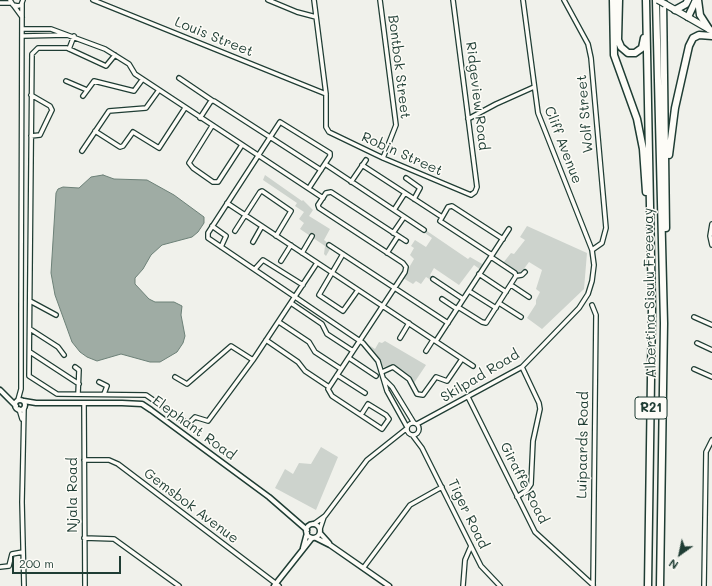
<!DOCTYPE html>
<html>
<head>
<meta charset="utf-8">
<style>
  body { margin:0 }
  #map { position:relative; width:712px; height:586px; overflow:hidden; background:#f0f1eb; font-family:Mali,sans-serif }
  canvas { display:block }
  .north { position:absolute; left:660px; top:534px; width:40px; height:40px; -webkit-text-stroke:3px #fdfcf7; paint-order:stroke; rotate:213deg; font-size:11px; font-weight:700; line-height:16px; text-align:center; color:#1f3d34 }
  .north::after { content:''; display:block; margin:auto; width:14px; height:18px; background:#1f3d34; clip-path:polygon(50% 0,100% 100%,50% 72%,0 100%) }
  .scale { position:absolute; left:12px; top:556px; width:109px; height:18px; box-sizing:border-box; border:2px solid #1f3d34; border-top:0; padding-left:5px; font-size:12px; line-height:14px; white-space:nowrap; color:#1f3d34; -webkit-text-stroke:3px #fdfcf7; paint-order:stroke }
</style>
</head>
<body>
<div id="map">
<canvas width="712" height="586"></canvas>
<div class="north">N</div>
<div class="scale">200 m</div>
</div>
<script>
const c = document.querySelector('canvas').getContext('2d');
c.lineJoin = 'round';
function fill(path, color) {
  c.fillStyle = color;
  c.fill(path, 'evenodd');
}
function toPath(rows) {
  const path = new Path2D();
  for (const r of rows) {
    if (r.length === 3) {
      path.moveTo(r[0] + r[2], r[1]);
      path.arc(r[0], r[1], r[2], 0, 2 * Math.PI);
      continue;
    }
    path.moveTo(r[0], r[1]);
    for (let i = 2; i < r.length; i += 2) path.lineTo(r[i], r[i + 1]);
  }
  return path;
}
function trace(path, color, width, dash) {
  c.strokeStyle = color;
  c.lineWidth = width;
  c.lineCap = dash ? 'butt' : 'round';
  c.setLineDash(dash || []);
  c.stroke(path);
}
function write(font, color, halo, rows, align = 'center') {
  c.font = font + ' Mali,sans-serif';
  c.lineWidth = 3;
  c.setLineDash([]);
  c.textBaseline = 'middle';
  c.strokeStyle = halo;
  c.fillStyle = color;
  for (const [text, x, y, turn = 0] of rows) {
    c.save();
    c.translate(x, y);
    c.rotate((+turn || 0) * Math.PI / 180);
    c.textAlign = isNaN(turn) ? turn : align;
    if (halo) c.strokeText(text, 0, 0);
    c.fillText(text, 0, 0);
    c.restore();
  }
}
fill(toPath([
  [265,175,302,201,303,200,313,210,309,216,330,229,324,240,329,244,330,249,326,256,324,254,325,246,300,229,304,223,299,219,304,212,295,206,297,203,263,180],
  [527,226,587,253,584,289,542,329,527,318,536,304,536,300,540,292,536,289,542,270,529,262,520,274,503,263,511,253,514,254,525,240,520,237],
  [427,231,468,259,470,257,484,265,481,270,474,265,459,285,434,268,430,275,433,278,431,280,426,277,421,284,416,281,413,284,403,278,414,259,410,255,414,248,411,246,415,240,426,247,432,238,425,233],
  [385,341,426,365,414,383,410,377,393,366,383,367,378,357,369,345,375,349,379,342,382,343],
  [321,447,338,457,316,510,275,488,285,469,293,474,299,463,311,464]
]), '#cdd3cd');
const water = toPath([
  [103,175,114,179,147,180,174,195,204,217,204,223,198,232,192,237,162,245,151,255,143,269,135,278,135,284,149,299,155,302,174,302,182,306,181,315,185,336,183,343,177,352,160,362,150,362,121,354,97,361,87,357,80,352,72,342,55,295,51,273,56,193,58,189,63,187,79,188,91,177,103,175]
]);
fill(water, '#9faca4');
trace(water, '#6c8077', 1);
const minor = toPath([
  [10,0,13,5,18,6,21,5,23,0],
  [93,0,326,94],
  [268,0,297,12,316,17],
  [314,0,326,94,326,127,329,132,383,158,471,195,475,192,477,187,453,0],
  [380,0,396,125,383,158],
  [564,0,588,44,591,58,606,228,602,243,592,250],
  [0,3,11,3],
  [14,6,22,17],
  [23,29,51,29,105,49,129,64,135,74,323,198],
  [23,36,67,35],
  [69,49,74,36],
  [115,55,106,66,67,48,38,48,32,54,29,376,57,394,146,395,188,424,195,417,208,421,253,360,317,263],
  [179,78,213,101],
  [66,81,87,90],
  [83,96,94,81,134,91,142,80],
  [200,118,211,101,214,101,321,170],
  [468,119,496,104,534,87],
  [212,126,189,163,193,168,213,182,218,182,242,145],
  [95,131,120,147,123,146,133,132,159,148,185,108],
  [31,136,40,135,52,110,50,106,31,95],
  [82,151,109,111,146,108,159,90],
  [325,164,424,230],
  [362,165,442,217],
  [406,178,420,188,414,199],
  [351,182,366,160],
  [309,188,330,156,330,153,280,122,208,233,208,238,363,343,378,361,387,391,407,427],
  [227,203,473,366],
  [394,210,405,193],
  [712,224,710,236,712,245],
  [212,226,226,236,221,247],
  [235,231,260,192,262,191,291,211,276,236],
  [393,233,404,217],
  [253,242,262,226],
  [329,245,448,323],
  [302,253,312,236],
  [387,253,398,236],
  [343,254,319,295,343,311,358,290],
  [492,255,440,221,448,207,452,206,503,239],
  [281,261,291,245],
  [255,269,263,260,303,285],
  [479,274,506,292],
  [516,276,522,275,525,272],
  [433,279,463,299],
  [511,285,529,297],
  [469,291,496,308],
  [442,299,457,309],
  [30,301,56,315],
  [291,303,322,324,327,334,353,351],
  [499,303,521,317],
  [592,305,596,315,593,586],
  [458,307,482,322,486,323,516,276,515,273,491,257],
  [694,317,712,325],
  [279,322,309,342,315,352,341,369],
  [30,329,58,347,64,355],
  [400,338,409,323],
  [266,340,298,362,305,371,329,387],
  [436,341,509,229],
  [697,343,712,350],
  [426,351,433,340],
  [30,352,79,384],
  [349,358,376,376],
  [75,367,79,370,78,394],
  [694,369,712,377],
  [382,372,393,367,409,379,417,394,423,395,436,377,447,381,462,359],
  [337,375,365,393],
  [175,377,187,384,231,346,253,360],
  [384,379,392,387,414,423],
  [99,382,107,386,104,394],
  [468,397,535,532,593,585],
  [18,400,21,389,21,311,22,3],
  [84,403,85,586],
  [19,409,22,419],
  [361,415,368,404,386,415,389,419,382,429,332,396,328,389,405,272,406,267,403,263,319,208,318,205,326,193,331,192,406,241],
  [413,429,6],
  [417,424,522,367,579,308,588,294,592,281,594,265,592,250,538,113,523,0],
  [413,436,422,448,481,566,500,586],
  [84,460,109,460,118,464,279,586],
  [517,497,527,490,531,484,533,441,540,409,539,403,522,367],
  [314,524,325,516,367,460,406,429],
  [320,529,324,517],
  [84,538,114,539,179,586],
  [0,567,9,566,12,554,23,552],
  [364,567,410,505,442,487],
  [24,586,22,502,24,408],
  [463,586,465,560,471,546],
  [704,586,706,452,712,440]
]);
const tertiary = toPath([
  [0,390,16,406],
  [20,405,5],
  [24,401,36,403,122,403,142,404,151,410,269,497,307,530],
  [313,531,7],
  [320,533,329,543],
  [316,538,330,545,389,586],
  [303,548,307,533],
  [274,586,312,538]
]);
const primary = toPath([
  [665,4,712,31]
]);
const motorway = toPath([
  [613,0,614,55,637,119,643,149,646,192],
  [619,0,618,40,621,47,628,53,635,53,642,48,644,38],
  [646,0,652,309,648,586],
  [656,0,664,323,660,586],
  [663,0,666,228],
  [698,0,700,15,709,29],
  [675,10,686,4,688,0],
  [688,17,695,2],
  [669,155,675,108,689,46,693,38,699,35,712,36]
]);
trace(minor, '#1f3d34', 6);
trace(tertiary, '#1f3d34', 7);
trace(primary, '#1f3d34', 8);
trace(motorway, '#1f3d34', 9);
trace(minor, '#fdfcf7', 3.5);
trace(tertiary, '#fdfcf7', 4);
trace(primary, '#fdfcf7', 5.5);
trace(motorway, '#fdfcf7', 6);
const primaryBridge = toPath([
  [658,0,665,4]
]);
trace(primaryBridge, '#1f3d34', 8, []);
trace(primaryBridge, '#fdfcf7', 5.5);
for (const [x, y, w] of [
  [651,408,32]
]) {
  const box = new Path2D();
  box.roundRect(x - w / 2, y - 11, w, 22, 3);
  c.fillStyle = '#fdfcf7';
  c.fill(box);
  trace(box, '#1f3d34', 1);
}
write('bold 13px', '#1f3d34', null, [
  ["R21",651,408]
]);
write('14px', '#1f3d34', '#fdfcf7', [
  ["Louis Street",214,37,22],
  ["Bontbok Street",399,67,83],
  ["Ridgeview Road",477,96,83],
  ["Wolf Street",585,114,-95],
  ["Cliff Avenue",563,145,69],
  ["Robin Street",402,154,24],
  ["Albertina Sisulu Freeway",650,293,-91],
  ["Skilpad Road",480,376,-31],
  ["Elephant Road",194,428,36],
  ["Luipaards Road",583,445,-89],
  ["Giraffe Road",524,483,63],
  ["Njala Road",73,495,-90],
  ["Gemsbok Avenue",191,506,37],
  ["Tiger Road",468,514,64]
]);
</script>
</body>
</html>
